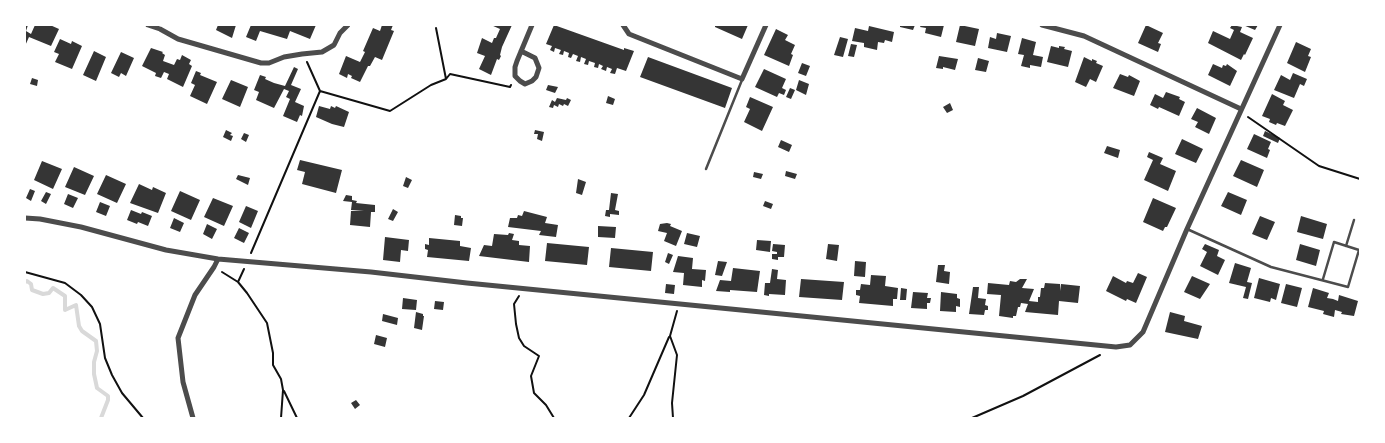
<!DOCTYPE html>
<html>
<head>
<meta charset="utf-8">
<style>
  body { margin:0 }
  #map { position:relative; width:1385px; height:443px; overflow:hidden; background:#fff; font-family:"IBM Plex Serif",serif }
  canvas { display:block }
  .frame { position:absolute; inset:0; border:26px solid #fff; pointer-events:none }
</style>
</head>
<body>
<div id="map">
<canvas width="1385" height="443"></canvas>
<div class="frame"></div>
</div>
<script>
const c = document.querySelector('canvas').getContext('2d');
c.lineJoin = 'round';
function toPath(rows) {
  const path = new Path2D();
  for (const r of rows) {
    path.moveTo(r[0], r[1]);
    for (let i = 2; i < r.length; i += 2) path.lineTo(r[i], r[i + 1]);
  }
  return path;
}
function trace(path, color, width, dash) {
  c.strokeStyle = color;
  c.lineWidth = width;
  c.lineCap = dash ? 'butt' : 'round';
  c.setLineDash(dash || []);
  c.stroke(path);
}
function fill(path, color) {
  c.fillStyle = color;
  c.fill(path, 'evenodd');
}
trace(toPath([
  [25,282,27,281,31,284,32,290,43,294,49,293,53,288,65,296,65,310,76,305,79,326,82,331,96,341,97,351,94,362,94,374,97,388,108,396,108,400,101,418]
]), '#d9d9d9', 4);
fill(toPath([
  [25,25,28,25,26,31,31,34,35,25,50,25,59,29,51,46,29,37,25,46],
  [218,25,236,25,232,38,216,30],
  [251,25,286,26,316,25,310,39,290,31,287,39,260,31,256,41,246,37],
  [382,25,393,25,391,30,394,31,382,60,375,57,370,66,368,66,360,82,351,78,352,76,348,74,347,78,339,74,346,56,360,62,365,52,363,51,373,28,380,31],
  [491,25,512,25,502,47,500,55,501,56,499,60,497,59,491,75,479,69,485,56,477,53,482,38,492,43,494,38,496,38,500,29],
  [554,25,624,50,624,48,634,51,626,71,617,68,615,74,610,73,612,69,607,67,606,71,601,69,603,66,599,64,598,68,594,67,595,63,589,61,588,65,584,64,586,59,581,57,580,62,576,61,578,56,573,54,571,58,568,57,569,53,564,51,563,55,559,54,561,50,555,48,554,52,550,50,552,46,546,44],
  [715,25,748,25,742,39,715,27],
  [900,25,915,25,913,30,900,27],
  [921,25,944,25,941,37,925,33,926,28,920,27],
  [960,25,979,29,975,46,956,42],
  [1146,25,1163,33,1158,43,1161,44,1158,52,1138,43],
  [1232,25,1242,27,1240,32,1253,38,1245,55,1244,54,1241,60,1208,43,1213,31,1230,39,1234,30,1230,28],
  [1243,25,1258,25,1255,30],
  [869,26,894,32,892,42,885,40,884,43,878,42,877,50,864,47,864,43,852,41,855,28,868,31],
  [776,29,788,35,785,40,795,45,791,54,793,55,789,66,764,55],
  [997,33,1011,36,1007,52,988,48,990,37,996,39],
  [840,37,848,39,843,57,834,55],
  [1022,38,1036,42,1033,55,1043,57,1041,67,1030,65,1030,68,1021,66,1024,55,1018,54],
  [60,39,71,44,72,41,82,46,72,69,55,62,59,54,54,52],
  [1296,42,1311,49,1308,56,1311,57,1305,72,1287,63],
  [851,44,857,45,854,57,848,56],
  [1051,46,1059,48,1059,46,1065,47,1064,49,1072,51,1068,67,1047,62],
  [151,48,163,52,162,53,165,55,163,61,174,65,177,59,180,60,182,55,191,60,189,64,192,66,183,87,167,79,169,74,164,72,161,78,155,76,156,73,142,66],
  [94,51,106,57,96,81,83,75],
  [121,52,134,58,126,76,121,73,119,77,111,73],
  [939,56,958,59,955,70,943,67,943,69,936,68],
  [648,57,732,88,725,108,640,77],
  [1084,57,1092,61,1092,59,1097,61,1096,63,1103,66,1096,82,1090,79,1086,87,1075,82],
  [978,58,989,61,986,72,975,70],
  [802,63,810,66,806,76,798,73],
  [1213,64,1222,68,1223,65,1226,66,1227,64,1237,71,1230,86,1208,75],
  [294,67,298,69,291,85,301,89,295,102,304,106,302,116,300,115,297,122,283,116,290,99,286,97,289,91,284,89,274,108,256,100,259,92,254,90,260,75,266,77,265,79,274,83,285,86],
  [764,69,786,79,782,88,786,90,784,95,779,93,777,97,755,87],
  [196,71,201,73,200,75,217,82,207,104,190,96,195,85,191,83],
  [1293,73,1307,79,1304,86,1300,84,1294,98,1274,90,1281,75,1290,80],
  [1120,74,1128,77,1129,75,1140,81,1134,96,1113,88],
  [32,78,38,80,37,86,30,84],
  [231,80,248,87,240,107,222,99],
  [799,80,809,84,806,95,796,90],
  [548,85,558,87,555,93,546,90],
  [790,88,795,90,791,99,786,97],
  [1166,92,1180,97,1179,99,1185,102,1179,116,1159,107,1158,109,1150,105,1155,94,1163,98],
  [1272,94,1285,101,1283,105,1293,110,1285,126,1277,123,1276,125,1269,122,1270,119,1262,116],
  [608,96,615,99,613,105,606,103],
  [750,97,773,107,762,131,744,122,750,109,746,107],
  [557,98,566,100,567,98,571,100,568,106,564,104,563,106,559,104,558,107,554,105,553,108,549,107,552,100,555,102],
  [950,103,953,110,947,113,943,107],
  [319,106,330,109,331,106,335,108,336,106,349,112,344,127,332,124,316,117],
  [1197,108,1216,118,1209,134,1195,127,1198,122,1191,119],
  [226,130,232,133,230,135,233,136,231,141,223,137],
  [535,130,544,132,542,141,537,139,538,134,534,134],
  [1265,131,1280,138,1278,143,1263,136],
  [244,133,249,135,246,142,241,139],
  [1254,134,1271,142,1268,149,1270,150,1267,158,1247,149],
  [1182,139,1203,149,1196,163,1175,154],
  [781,140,792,145,789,152,778,147],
  [1107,146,1120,150,1118,158,1104,153],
  [1149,152,1163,158,1160,164,1176,171,1168,191,1144,180,1153,160,1147,157],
  [300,160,342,170,336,193,302,184,305,172,297,170],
  [1241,160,1264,170,1257,187,1233,176],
  [42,161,62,169,53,189,34,180],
  [74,167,94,176,85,195,65,187],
  [786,171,797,174,795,179,785,176],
  [754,172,763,174,761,179,753,177],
  [106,175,126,184,117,203,97,194],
  [238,175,250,178,248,185,236,179],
  [406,177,412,180,408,188,403,186],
  [578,179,586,182,582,195,576,193],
  [139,184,152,190,153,187,166,193,158,213,130,203],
  [30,189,35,191,31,201,26,198],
  [180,191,200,200,191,220,171,211],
  [46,192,51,194,46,204,41,201],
  [1228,192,1247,200,1241,215,1221,206],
  [611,193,618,194,615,210,619,211,619,215,610,214,610,217,605,216,606,210,609,210],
  [68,194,78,198,73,208,64,204],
  [346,195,352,196,352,200,357,201,356,203,375,205,375,212,371,212,370,227,350,225,351,211,364,211,351,210,352,202,343,201],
  [213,198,233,206,224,226,204,217],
  [1153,198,1176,208,1167,227,1165,227,1163,231,1143,222],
  [765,201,773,204,771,209,763,206],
  [100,202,110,206,106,216,96,212],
  [246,206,258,211,251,228,239,222],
  [393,209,398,212,393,221,388,219],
  [131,210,141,214,142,212,152,216,148,226,138,222,137,224,127,220],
  [524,211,547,217,545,223,558,225,556,237,539,235,541,231,508,227,510,218,517,218,518,215,522,216],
  [455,215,461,216,461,218,463,218,462,226,454,225],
  [1260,216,1275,222,1267,240,1252,234],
  [1301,216,1327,224,1323,239,1297,232],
  [174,218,184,223,180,232,170,228],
  [667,223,671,224,670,226,682,231,676,246,664,241,667,233,658,231,660,224],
  [207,224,217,229,212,239,203,234],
  [598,226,616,227,615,238,598,237],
  [239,228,249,233,244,243,234,238],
  [509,233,514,234,512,240,519,241,519,245,530,246,529,262,479,256,484,245,492,246,494,234,508,235],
  [687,233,700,236,697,247,684,244],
  [385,237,409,240,408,251,401,250,400,262,383,260],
  [429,238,460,241,460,246,471,248,469,261,427,257,428,250,425,249,425,244,429,245],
  [757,240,771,241,770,252,756,250],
  [547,243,589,247,587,265,545,261],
  [773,244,785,245,784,257,778,257,778,260,772,259,772,254,777,254,777,252,772,251],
  [828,244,839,245,837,261,826,259],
  [1205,244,1219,250,1217,256,1225,260,1218,275,1200,266,1207,252,1202,249],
  [1300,244,1320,250,1316,266,1296,260],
  [611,248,653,252,651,271,609,267],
  [668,253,673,255,669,264,665,262],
  [678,256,693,258,692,269,706,270,705,281,702,280,702,287,683,285,684,273,673,272],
  [718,261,727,262,722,276,715,275],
  [855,261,866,262,865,277,854,276],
  [1235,263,1251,268,1247,282,1252,283,1248,299,1243,298,1246,287,1229,283],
  [938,265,945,265,944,271,950,272,949,284,936,282],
  [733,268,760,271,757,292,730,290,730,292,716,291,720,280,731,281],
  [772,269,778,270,777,279,786,280,785,295,769,294,769,296,764,295,765,283,770,283],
  [1138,273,1147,277,1136,303,1127,299,1126,301,1106,291,1113,276,1126,283,1127,281,1133,283],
  [871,275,886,276,885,286,898,288,897,299,893,299,893,306,859,303,860,296,856,295,856,290,860,290,861,284,870,285],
  [1192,276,1210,284,1200,299,1184,292],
  [1259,278,1280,284,1276,300,1271,298,1270,302,1254,298],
  [801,279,844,282,842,300,799,297],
  [1020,279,1027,279,1022,288,1034,289,1029,301,1038,302,1038,297,1040,297,1041,288,1044,288,1045,283,1060,284,1060,291,1061,284,1080,286,1078,303,1059,301,1058,315,1025,312,1028,304,1021,303,1020,307,1018,307,1016,316,1013,316,1013,318,999,316,1001,295,987,294,988,283,1009,285,1010,281,1016,282],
  [666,284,675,285,674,294,665,293],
  [1286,284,1302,288,1297,307,1281,303],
  [973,287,979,287,978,298,986,299,985,305,988,306,988,310,985,310,984,315,969,314],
  [901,288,907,289,906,300,900,300],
  [1313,288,1329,293,1327,298,1333,299,1338,301,1339,295,1358,301,1354,316,1341,314,1342,312,1335,310,1334,317,1323,314,1324,311,1308,307],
  [913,292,928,293,927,298,931,298,930,303,927,303,927,309,911,308],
  [941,292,957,294,957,298,960,299,960,307,956,306,956,312,940,311],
  [403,298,417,300,416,310,402,309],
  [435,301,444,302,443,310,434,309],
  [416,312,423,314,423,316,424,316,422,330,414,328],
  [1170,312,1185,316,1184,321,1202,326,1198,339,1165,332],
  [383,314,398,318,397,325,382,321],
  [376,335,387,338,385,347,374,344],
  [356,400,360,405,355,409,351,403]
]), '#353535');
trace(toPath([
  [436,28,446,79],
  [320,91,390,111,431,85,446,79,450,74,510,87,511,85],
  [1248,117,1319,166,1360,179],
  [251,253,320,91,307,62],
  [25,272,65,283,81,295,92,307,100,324,105,358,112,375,122,393,143,418],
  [222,272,238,282,247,293,267,323,273,353,273,365,281,379,283,390,281,418],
  [238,282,244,269],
  [519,296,514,304,516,324,519,338,524,346,539,356,531,376,534,393,546,405,554,418],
  [284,391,297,418],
  [629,418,644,395,669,337],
  [673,418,672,403,677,355,670,336,677,311],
  [972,418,1023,396,1100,355]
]), '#111', 2);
trace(toPath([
  [706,169,742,80],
  [1187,229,1271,267,1348,287,1359,250,1334,242,1323,279],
  [1346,246,1354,220]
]), '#4c4c4c', 2.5);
trace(toPath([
  [148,25,160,29,178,39,261,63,269,63,284,57,302,54,322,52,334,45,340,33,348,25],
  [623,25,629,34,742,79,766,25],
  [1042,25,1084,36,1241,109],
  [521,51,535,58,539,68,536,77,532,81,525,84,520,81,515,76,515,67,517,61,532,25],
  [25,218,40,219,81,227,166,250,218,259,371,272,467,283,1116,347,1130,345,1143,332,1187,229,1280,25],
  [193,418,183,382,178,338,195,295,214,267,218,259]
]), '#4c4c4c', 5);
</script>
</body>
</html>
